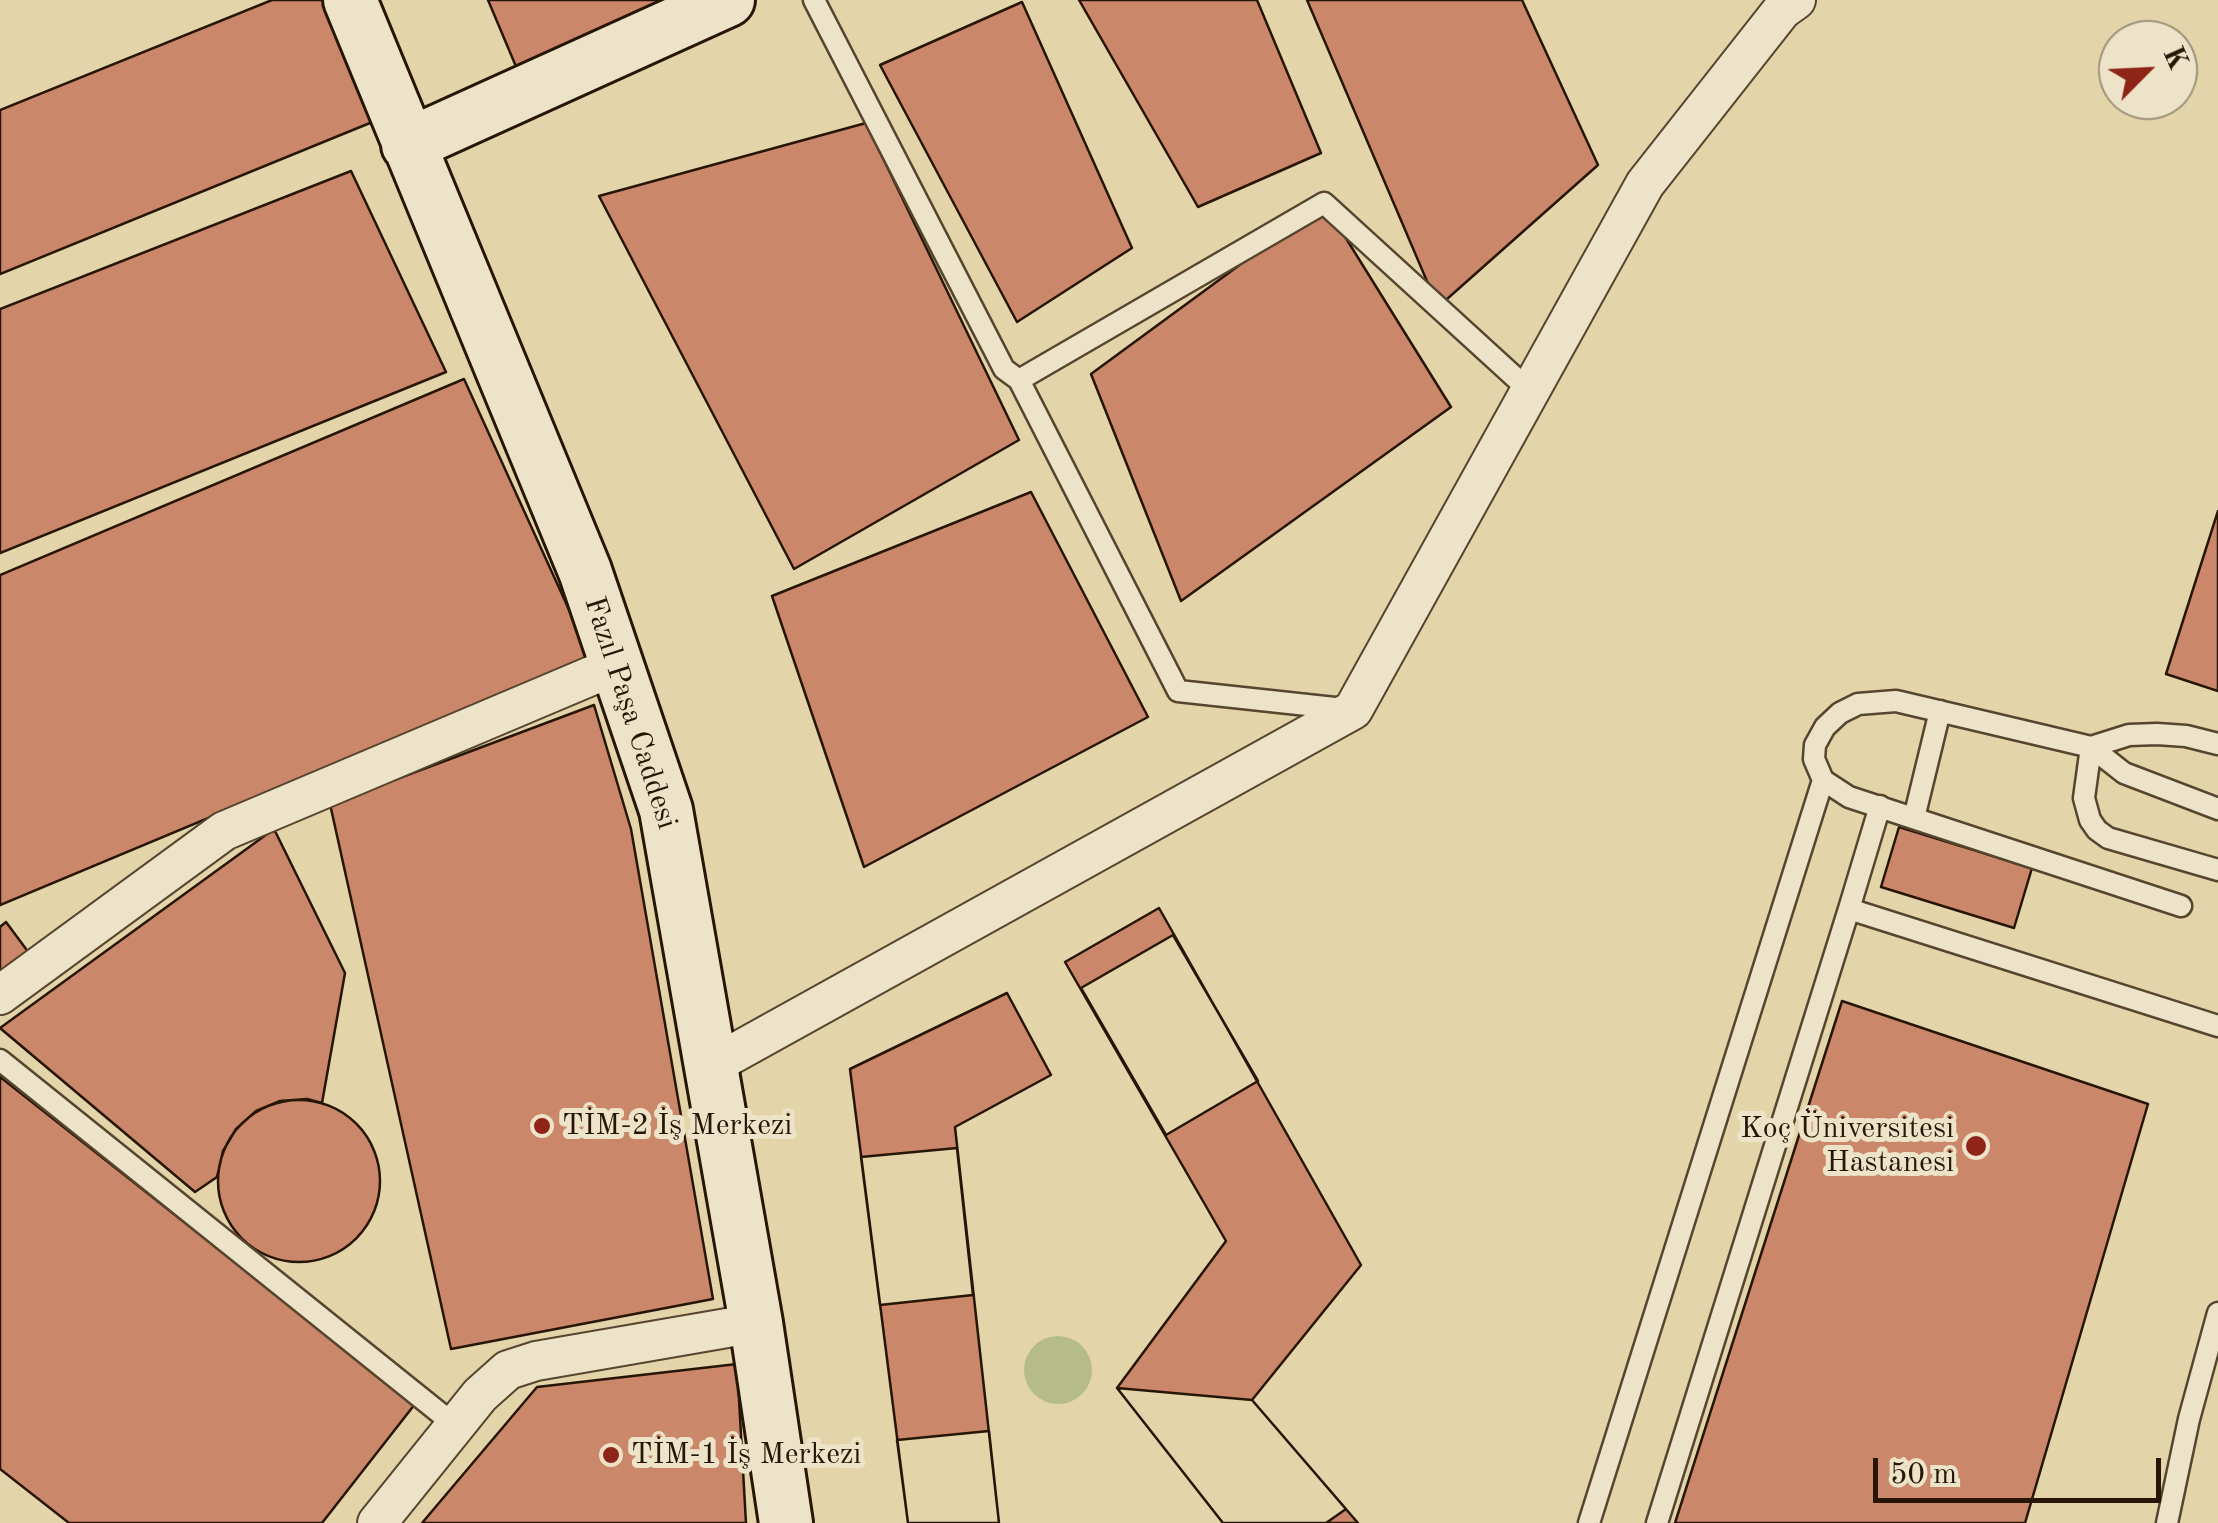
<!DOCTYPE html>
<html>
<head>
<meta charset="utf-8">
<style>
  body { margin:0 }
  #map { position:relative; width:2218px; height:1523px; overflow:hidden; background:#e3d4aa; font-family:"Old Standard TT",serif }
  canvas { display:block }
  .north { position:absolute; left:2098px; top:20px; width:100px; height:100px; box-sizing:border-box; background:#ede3c8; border:2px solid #9e917a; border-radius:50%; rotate:66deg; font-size:28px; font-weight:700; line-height:40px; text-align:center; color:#271506 }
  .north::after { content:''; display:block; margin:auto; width:35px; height:45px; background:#8f2418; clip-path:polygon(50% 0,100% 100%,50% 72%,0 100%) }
  .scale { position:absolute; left:1873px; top:1458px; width:288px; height:45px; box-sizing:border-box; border:5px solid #271506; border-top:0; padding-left:12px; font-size:30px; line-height:35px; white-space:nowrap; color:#271506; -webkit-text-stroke:8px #ede3c8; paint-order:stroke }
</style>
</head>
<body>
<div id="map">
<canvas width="2218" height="1523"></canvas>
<div class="north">K</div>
<div class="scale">50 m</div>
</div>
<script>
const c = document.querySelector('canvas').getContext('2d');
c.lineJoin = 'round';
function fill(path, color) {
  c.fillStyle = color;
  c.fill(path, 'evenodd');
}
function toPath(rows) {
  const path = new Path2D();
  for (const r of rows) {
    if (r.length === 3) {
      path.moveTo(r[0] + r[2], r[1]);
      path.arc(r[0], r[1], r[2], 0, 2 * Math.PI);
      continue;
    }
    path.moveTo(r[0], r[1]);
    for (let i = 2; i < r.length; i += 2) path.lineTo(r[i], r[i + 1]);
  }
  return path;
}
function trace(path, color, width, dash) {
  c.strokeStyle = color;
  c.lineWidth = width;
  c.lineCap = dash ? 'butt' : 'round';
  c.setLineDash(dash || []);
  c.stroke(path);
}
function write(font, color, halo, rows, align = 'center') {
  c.font = font + ' "Old Standard TT",serif';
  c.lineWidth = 10;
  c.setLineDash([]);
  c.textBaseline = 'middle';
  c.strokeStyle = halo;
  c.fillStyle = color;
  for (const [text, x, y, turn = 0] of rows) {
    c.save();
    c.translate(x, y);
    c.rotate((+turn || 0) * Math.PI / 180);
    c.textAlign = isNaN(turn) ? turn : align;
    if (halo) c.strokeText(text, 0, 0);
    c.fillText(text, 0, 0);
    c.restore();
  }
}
fill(toPath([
  [1058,1370,34]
]), '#b5bc87');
const building = toPath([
  [272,0,342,0,392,114,0,274,0,110,272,0],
  [488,0,699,0,520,76,488,0],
  [1079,0,1257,0,1321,153,1198,207,1079,0],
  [1307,0,1522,0,1598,165,1438,307,1307,0],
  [1022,2,1132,248,1017,322,880,65,1022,2],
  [866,123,1019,440,794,569,599,196,866,123],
  [351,171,446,372,0,553,0,309,351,171],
  [1324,203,1451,407,1181,601,1091,374,1324,203],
  [464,379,591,658,0,905,0,575,464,379],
  [1031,492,1148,717,864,867,772,596,1031,492],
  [2218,511,2218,691,2166,674,2218,511],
  [594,705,631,829,713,1299,451,1349,330,804,594,705],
  [1899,827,2032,868,2014,928,1881,887,1899,827],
  [274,829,345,973,322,1103,307,1099,280,1101,256,1111,236,1129,223,1151,217,1177,195,1192,0,1028,274,829],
  [1159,908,1361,1265,1252,1400,1358,1523,1223,1523,1117,1388,1226,1241,1065,962,1159,908],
  [6,922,32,957,0,980,0,927,6,922],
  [1173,935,1258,1081,1166,1135,1081,988,1173,935],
  [1007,993,1051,1075,955,1127,999,1523,908,1523,850,1069,1007,993],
  [1842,1001,2148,1104,2025,1523,1675,1523,1842,1001],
  [0,1077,415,1404,322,1523,69,1523,0,1469,0,1077],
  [299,1181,81],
  [957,1148,973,1295,880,1305,861,1157,957,1148],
  [737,1364,746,1523,422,1523,537,1387,737,1364],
  [1117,1388,1252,1400,1346,1509,1326,1523,1223,1523,1117,1388],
  [989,1431,999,1523,908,1523,897,1440,989,1431]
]);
fill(building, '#cb876a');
trace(building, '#271506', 2.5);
const lane = toPath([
  [814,0,1004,369,1019,380],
  [1344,709,1178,691,1019,380,1324,203,1530,391],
  [2091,747,2084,798,2090,820,2097,830,2108,838,2218,870],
  [2091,747,2129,735,2157,734,2186,736,2218,744],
  [1880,806,1849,909,2218,1026],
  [1914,818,1940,711],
  [2181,906,1849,797,1823,780,1814,759,1815,745,1825,727,1840,713,1858,704,1896,701,2091,747,2124,773,2218,809],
  [0,1060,456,1426],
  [1589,1523,1823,780],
  [1657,1523,1849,909],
  [2167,1523,2189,1419,2218,1313]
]);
const street = toPath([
  [0,995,224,831,617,665],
  [711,1066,1353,710,1645,184,1782,10,1796,0],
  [377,1523,480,1395,508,1370,536,1361,756,1323]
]);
const secondary = toPath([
  [350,0,585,571,666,810,756,1323,786,1523],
  [408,145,728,0]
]);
trace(lane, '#56452f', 25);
trace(street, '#56452f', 42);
trace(secondary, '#271506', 58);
trace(lane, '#ede3c8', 20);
trace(street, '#ede3c8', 38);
trace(secondary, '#ede3c8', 52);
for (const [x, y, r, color] of [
  [542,1126,10,"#8f2418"],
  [1976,1146,12,"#8f2418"],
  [611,1455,10,"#8f2418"]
]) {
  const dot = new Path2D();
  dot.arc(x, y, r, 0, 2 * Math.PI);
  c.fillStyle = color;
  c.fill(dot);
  trace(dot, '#ede3c8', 4);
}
write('30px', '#271506', '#ede3c8', [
  ["Fazıl Paşa Caddesi",630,713,72]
]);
write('30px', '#271506', '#ede3c8', [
  ["TİM-2 İş Merkezi",562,1126],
  ["Koç Üniversitesi",1954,1129,"right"],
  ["Hastanesi",1954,1163,"right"],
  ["TİM-1 İş Merkezi",631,1455]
], 'left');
</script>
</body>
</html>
